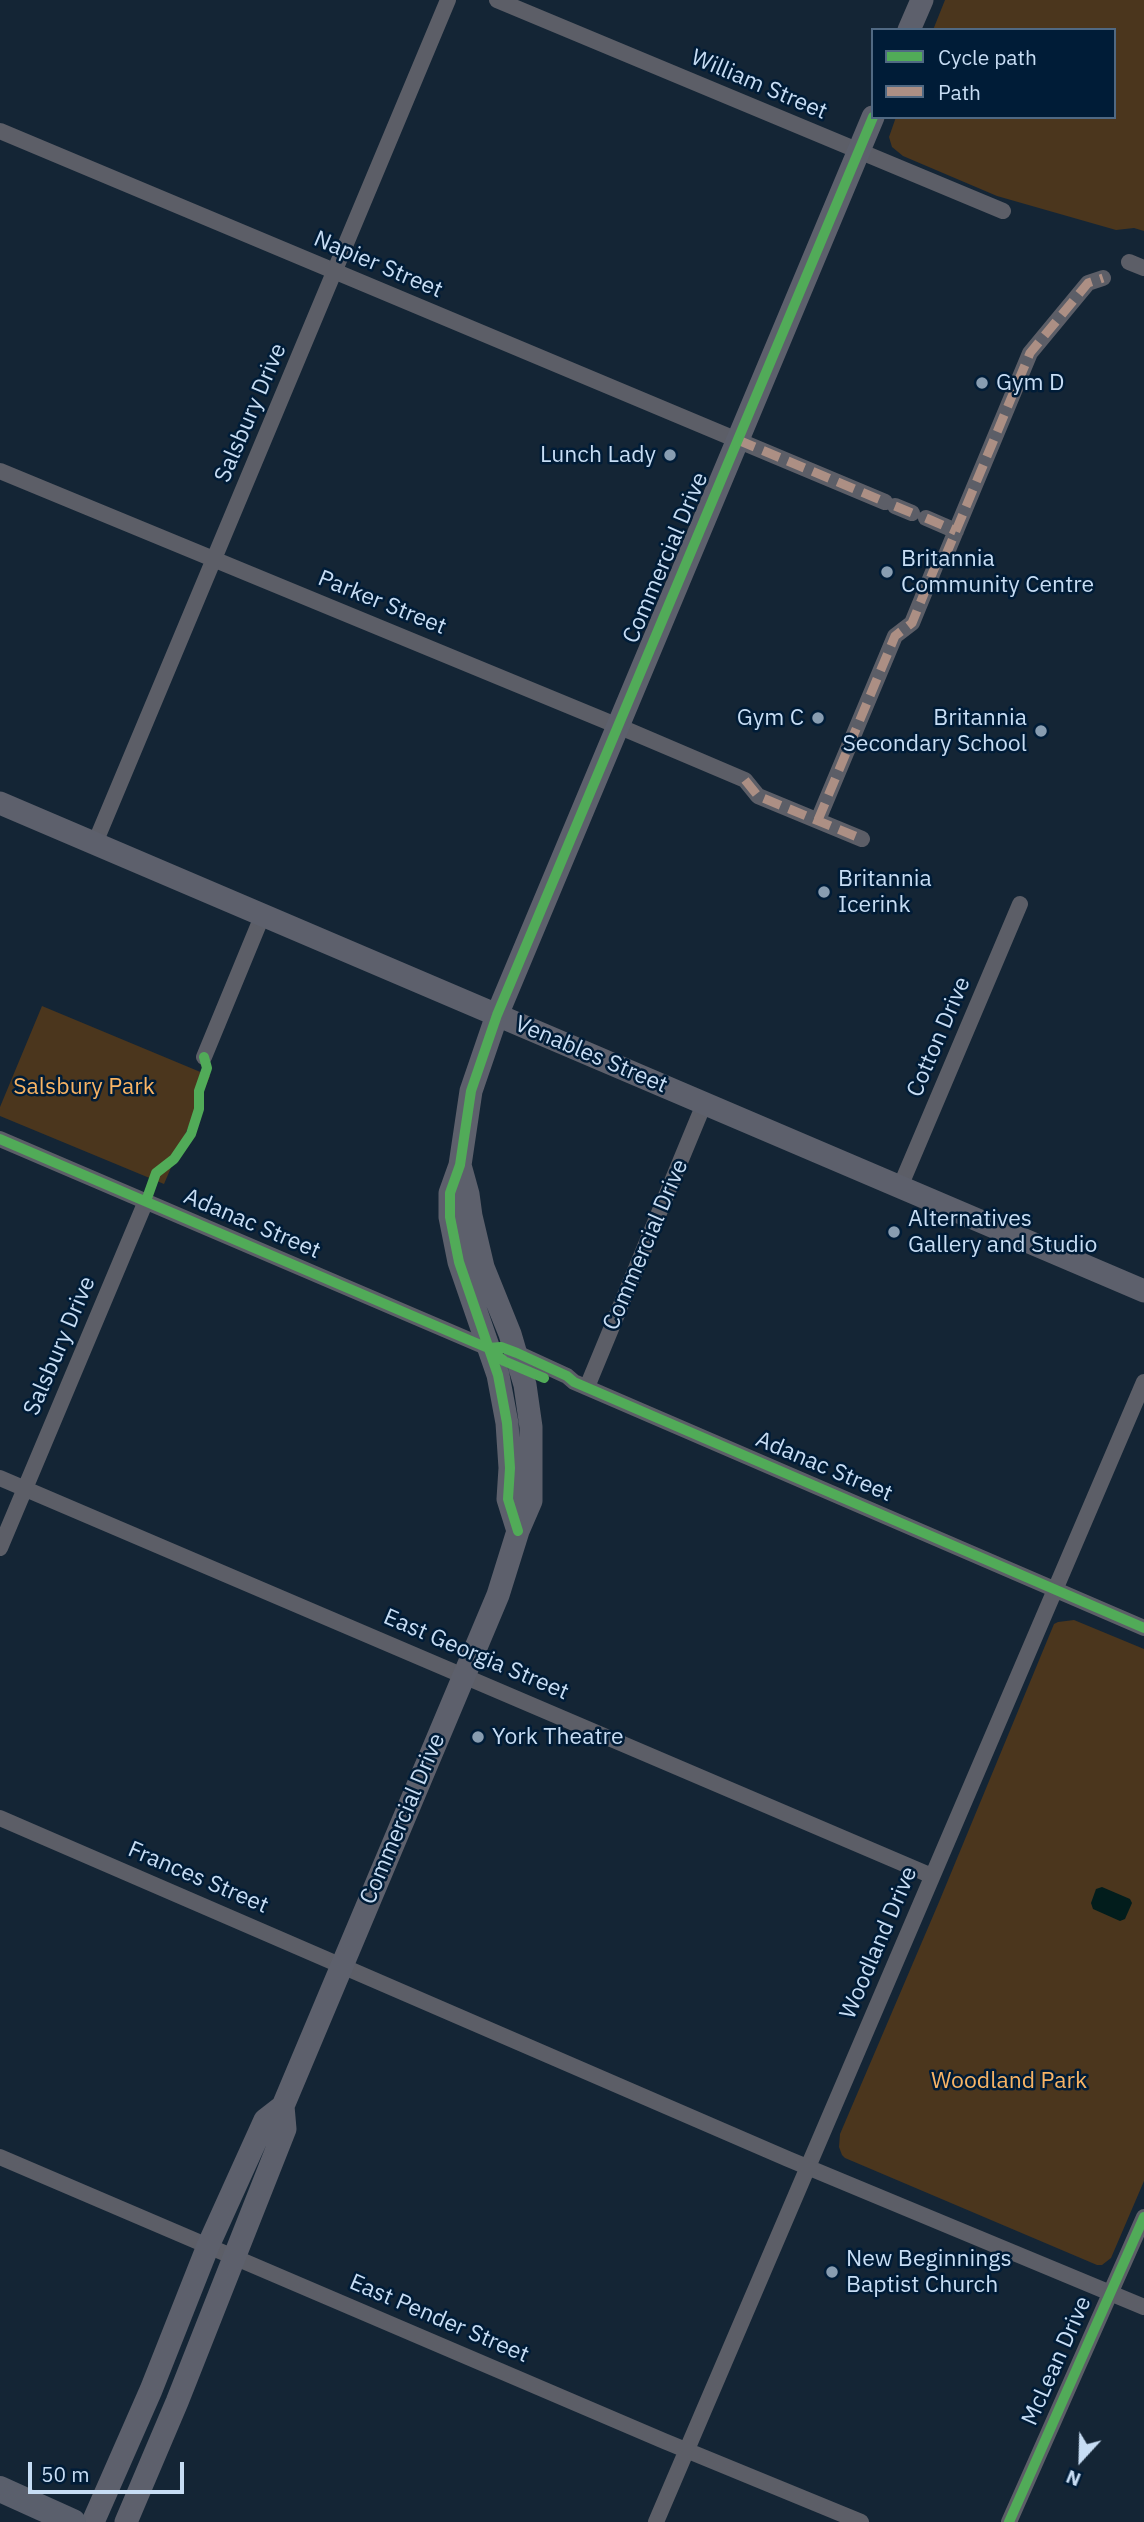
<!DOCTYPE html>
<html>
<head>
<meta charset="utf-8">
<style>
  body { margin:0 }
  #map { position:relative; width:1144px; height:2522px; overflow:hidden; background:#142535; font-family:"IBM Plex Sans",sans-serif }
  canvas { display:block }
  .legend { position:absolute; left:871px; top:28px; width:245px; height:91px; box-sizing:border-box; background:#001c37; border:2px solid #506983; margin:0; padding:9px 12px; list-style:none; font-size:21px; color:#c7ddf4 }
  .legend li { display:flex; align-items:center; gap:14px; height:35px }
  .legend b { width:35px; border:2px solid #506983 }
  .north { position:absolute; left:1046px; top:2424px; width:70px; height:70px; -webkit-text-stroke:5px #001c37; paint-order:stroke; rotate:202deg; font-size:19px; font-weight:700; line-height:28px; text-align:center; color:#c7ddf4 }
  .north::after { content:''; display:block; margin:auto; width:24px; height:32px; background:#c7ddf4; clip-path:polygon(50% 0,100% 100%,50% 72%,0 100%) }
  .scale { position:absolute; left:28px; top:2462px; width:156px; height:32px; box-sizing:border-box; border:4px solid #c7ddf4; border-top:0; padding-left:9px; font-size:21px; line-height:24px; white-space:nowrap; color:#c7ddf4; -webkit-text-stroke:5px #001c37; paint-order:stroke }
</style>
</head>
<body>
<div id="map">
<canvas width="1144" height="2522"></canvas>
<ul class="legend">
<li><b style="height:9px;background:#51ab58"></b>Cycle path</li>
<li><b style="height:9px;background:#ac8f84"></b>Path</li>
</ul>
<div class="north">N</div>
<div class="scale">50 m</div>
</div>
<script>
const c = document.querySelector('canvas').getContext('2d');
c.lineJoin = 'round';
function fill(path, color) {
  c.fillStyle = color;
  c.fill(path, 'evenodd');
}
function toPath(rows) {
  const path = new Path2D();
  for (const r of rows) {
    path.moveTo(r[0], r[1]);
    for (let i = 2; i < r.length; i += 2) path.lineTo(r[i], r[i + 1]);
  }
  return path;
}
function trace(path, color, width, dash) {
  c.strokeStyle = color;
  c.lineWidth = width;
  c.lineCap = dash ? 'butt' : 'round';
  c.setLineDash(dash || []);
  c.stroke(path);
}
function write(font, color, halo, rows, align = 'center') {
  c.font = font + ' "IBM Plex Sans",sans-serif';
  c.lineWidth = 5;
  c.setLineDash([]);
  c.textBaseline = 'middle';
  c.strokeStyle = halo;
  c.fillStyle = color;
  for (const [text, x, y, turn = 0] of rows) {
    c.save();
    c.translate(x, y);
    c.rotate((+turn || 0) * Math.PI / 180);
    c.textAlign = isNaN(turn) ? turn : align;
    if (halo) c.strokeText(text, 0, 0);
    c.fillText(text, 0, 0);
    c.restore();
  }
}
fill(toPath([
  [945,0,1144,0,1144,231,1134,228,1116,230,997,196,903,156,892,147,889,137,896,117,1114,117,1114,30,933,30],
  [42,1006,210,1076,164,1184,0,1116,0,1107],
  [1074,1620,1144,1649,1144,2181,1111,2258,1102,2265,1097,2265,845,2158,842,2155,839,2147,840,2134,939,1902,1054,1624,1058,1622]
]), '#4b361d');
fill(toPath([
  [1102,1887,1130,1899,1132,1903,1125,1919,1120,1921,1093,1909,1091,1903,1096,1889]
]), '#021d1c');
trace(toPath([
  [497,0,1003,211],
  [0,131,885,502],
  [1129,262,1144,268],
  [0,471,618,726,745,780,758,796,862,839],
  [895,506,912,513],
  [926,518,956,531],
  [818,820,895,636,912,623,937,562,945,557,1030,353,1088,283,1103,278],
  [95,843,448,0],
  [204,1057,263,914],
  [0,1139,488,1348],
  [900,1187,1020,904],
  [517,1353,567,1376,574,1382,1144,1628],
  [587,1387,704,1104],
  [0,1478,932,1876],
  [0,1548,146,1201],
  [0,1818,788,2159,1144,2307],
  [0,2157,664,2441,861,2522],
  [656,2522,1144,1382],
  [1009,2522,1144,2217]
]), '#5c5e67', 16);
trace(toPath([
  [909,30,922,0],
  [0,803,1144,1291],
  [518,1531,508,1499,510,1468,507,1423,498,1375,459,1262,450,1217,450,1193,460,1165,471,1091,497,1015,873,117],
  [93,2522,151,2390,208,2246,265,2120,283,2106],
  [126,2522,177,2402,285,2129,283,2106,498,1595,518,1531,531,1501,531,1427,525,1385,510,1334,483,1267,471,1216,468,1194,460,1165]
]), '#5d606c', 23);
trace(toPath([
  [0,2489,73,2522]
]), '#5a5f6c', 26);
trace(toPath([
  [738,440,885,502],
  [895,506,912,513],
  [926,518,956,531],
  [745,780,758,796,862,839],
  [818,820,895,636,912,623,937,562,945,557,1030,353,1088,283,1103,278]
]), '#ac8f84', 9, [18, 9]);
trace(toPath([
  [0,1139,469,1340,488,1348,504,1361,544,1378],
  [146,1201,156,1173,174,1159,191,1134,199,1109,199,1091,207,1068,204,1057],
  [488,1348,501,1347,517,1353,567,1376,574,1382,1144,1628],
  [518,1531,508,1499,510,1468,507,1423,498,1375,459,1262,450,1217,450,1193,460,1165,471,1091,497,1015,873,117],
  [1009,2522,1144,2217]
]), '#51ab58', 10);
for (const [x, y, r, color] of [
  [982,383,7,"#889db1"],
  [670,455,7,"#889db1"],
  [887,572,7,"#889db1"],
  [818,718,7,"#889db1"],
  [1041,731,7,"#889db1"],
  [824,892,7,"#889db1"],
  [894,1232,7,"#889db1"],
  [478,1737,7,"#889db1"],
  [832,2272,7,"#889db1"]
]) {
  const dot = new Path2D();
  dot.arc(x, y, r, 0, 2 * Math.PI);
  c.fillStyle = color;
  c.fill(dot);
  trace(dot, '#001c37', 2.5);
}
write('23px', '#c7ddf4', '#001c37', [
  ["William Street",759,85,23],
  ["Napier Street",378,265,23],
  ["Salsbury Drive",251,413,-67],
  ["Commercial Drive",666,558,-67],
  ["Parker Street",382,603,22],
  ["Cotton Drive",939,1037,-67],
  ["Venables Street",591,1055,23],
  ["Adanac Street",252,1224,23],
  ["Commercial Drive",646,1245,-67],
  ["Salsbury Drive",60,1346,-67],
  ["Adanac Street",824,1467,23],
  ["East Georgia Street",476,1655,23],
  ["Commercial Drive",403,1819,-67],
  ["Frances Street",198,1878,23],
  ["Woodland Drive",879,1943,-67],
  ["East Pender Street",439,2319,23],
  ["McLean Drive",1057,2361,-66]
]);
write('23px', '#c7ddf4', '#001c37', [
  ["Gym D",996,383],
  ["Lunch Lady",656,455,"right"],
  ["Britannia",901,559],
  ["Community Centre",901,585],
  ["Gym C",804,718,"right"],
  ["Britannia",1027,718,"right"],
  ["Secondary School",1027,744,"right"],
  ["Britannia",838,879],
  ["Icerink",838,905],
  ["Alternatives",908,1219],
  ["Gallery and Studio",908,1245],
  ["York Theatre",492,1737],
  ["New Beginnings",846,2259],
  ["Baptist Church",846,2285]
], 'left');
write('23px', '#f8b464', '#001c37', [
  ["Salsbury Park",84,1087],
  ["Woodland Park",1009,2081]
]);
</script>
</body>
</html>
